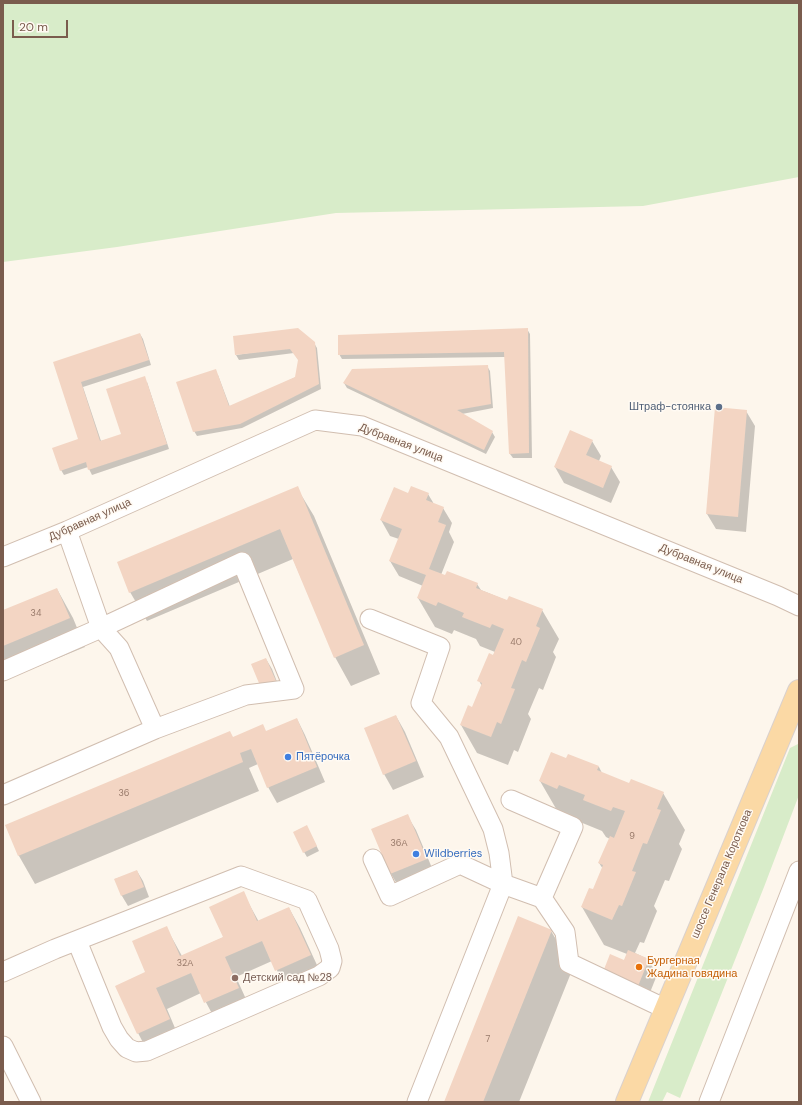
<!DOCTYPE html>
<html>
<head>
<meta charset="utf-8">
<style>
  body { margin:0 }
  #map { position:relative; width:802px; height:1105px; overflow:hidden; background:#fdf6ec; font-family:"DM Sans",sans-serif }
  canvas { display:block }
  .frame { position:absolute; inset:0; border:4px solid #7a5c4d; pointer-events:none }
  .scale { position:absolute; left:12px; top:20px; width:56px; height:18px; box-sizing:border-box; border:2px solid #7a5c4d; border-top:0; padding-left:5px; font-size:12px; line-height:14px; white-space:nowrap; color:#7a5c4d; -webkit-text-stroke:3px #fffaf3; paint-order:stroke }
</style>
</head>
<body>
<div id="map">
<canvas width="802" height="1105"></canvas>
<div class="frame"></div>
<div class="scale">20 m</div>
</div>
<script>
const c = document.querySelector('canvas').getContext('2d');
c.lineJoin = 'round';
function fill(path, color) {
  c.fillStyle = color;
  c.fill(path, 'evenodd');
}
function toPath(rows) {
  const path = new Path2D();
  for (const r of rows) {
    path.moveTo(r[0], r[1]);
    for (let i = 2; i < r.length; i += 2) path.lineTo(r[i], r[i + 1]);
  }
  return path;
}
function trace(path, color, width, dash) {
  c.strokeStyle = color;
  c.lineWidth = width;
  c.lineCap = dash ? 'butt' : 'round';
  c.setLineDash(dash || []);
  c.stroke(path);
}
function write(font, color, halo, rows, align = 'center') {
  c.font = font + ' "DM Sans",sans-serif';
  c.lineWidth = 3;
  c.setLineDash([]);
  c.textBaseline = 'middle';
  c.strokeStyle = halo;
  c.fillStyle = color;
  for (const [text, x, y, turn = 0] of rows) {
    c.save();
    c.translate(x, y);
    c.rotate((+turn || 0) * Math.PI / 180);
    c.textAlign = isNaN(turn) ? turn : align;
    if (halo) c.strokeText(text, 0, 0);
    c.fillText(text, 0, 0);
    c.restore();
  }
}
fill(toPath([
  [3,3,799,3,799,177,643,206,336,213,117,247,3,262],
  [798,744,799,795,764,887,680,1098,667,1092,662,1102,648,1102,790,748]
]), '#d8ecc9');
fill(toPath([
  [527,329,530,334,532,458,513,458,510,454,505,357,342,359,339,354],
  [140,334,143,339,151,365,83,387,101,441,122,435,147,382,169,449,92,475,88,467,64,475,61,470,79,440,54,363],
  [314,343,317,348,321,389,242,428,197,436,194,431,218,375,230,407,296,377,299,361,294,353,239,360,236,355],
  [487,366,490,371,493,408,462,414,492,432,495,437,486,454,347,388,344,383],
  [746,411,755,426,746,532,716,529,707,514],
  [592,441,601,456,599,461,611,467,620,482,611,503,564,483,555,467],
  [297,488,314,516,380,674,351,686,335,657,293,559,147,621,130,592,118,563],
  [409,494,428,494,434,504,443,508,452,523,449,532,454,542,441,575,477,584,481,590,508,601,542,610,559,639,553,652,556,657,543,690,539,688,528,714,531,719,518,752,514,750,508,765,477,753,461,725,473,708,482,686,479,681,495,652,480,646,476,639,454,630,452,634,435,627,418,598,423,586,399,576,390,561,399,539,390,536,381,520],
  [57,589,73,618,85,647,3,681,3,611],
  [266,659,272,669,281,692,268,697],
  [396,716,405,732,424,777,393,790,384,774],
  [297,719,305,735,325,782,277,803,268,787,258,764,249,768,259,791,35,884,19,856,6,826,266,732],
  [569,755,599,767,602,773,630,784,663,793,685,830,679,844,682,849,669,881,665,880,654,906,657,911,644,943,640,942,635,953,648,959,657,975,645,1005,624,961,627,954,604,945,582,907,594,891,603,869,599,863,610,839,606,837,602,831,580,822,562,819,540,781,567,760],
  [407,815,416,830,435,875,400,889,391,874,373,829],
  [309,831,319,851,307,857,304,852],
  [137,871,143,881,149,897,128,906,122,896,115,879],
  [243,893,259,922,289,908,300,928,322,976,288,991,272,961,236,977,250,1008,217,1023,201,993,167,1009,180,1040,149,1054,138,1033,147,972,166,927,182,956,224,937],
  [551,931,573,968,519,1102,445,1102]
]), '#0003');
fill(toPath([
  [298,328,315,342,319,384,240,424,193,432,176,382,216,369,229,406,295,377,298,360,290,349,235,355,233,336],
  [528,328,529,453,509,454,504,352,338,355,338,335],
  [140,333,149,360,81,382,100,441,121,434,106,389,145,376,167,444,88,470,86,462,60,471,52,448,78,439,53,362],
  [488,365,491,404,457,410,493,431,484,450,343,383,352,369],
  [715,407,747,410,738,517,706,514],
  [570,430,593,440,586,455,612,466,603,488,554,467],
  [298,486,364,645,334,658,280,529,129,593,117,562],
  [411,486,429,493,426,500,444,507,438,522,446,525,429,569,445,575,447,571,478,583,476,588,507,600,509,596,543,609,536,626,540,628,526,662,522,660,511,688,515,689,501,724,497,722,491,737,460,725,468,705,472,707,482,683,477,681,489,653,493,655,504,629,492,624,490,628,462,617,464,613,438,602,436,606,417,598,426,575,389,561,402,529,380,520,394,487,408,493],
  [57,588,70,618,3,646,3,610],
  [266,658,276,681,261,688,251,664],
  [396,715,416,761,383,775,364,728],
  [297,718,317,767,267,788,251,749,240,753,243,762,18,856,5,825,230,731,233,737,263,724,266,731],
  [551,752,566,758,568,754,599,766,597,770,629,783,631,779,664,792,657,809,661,810,647,844,643,843,632,871,636,872,622,906,619,905,612,920,581,907,589,888,593,889,603,865,598,863,610,836,614,838,625,811,613,807,611,811,583,800,585,795,559,785,557,789,539,781],
  [408,814,427,859,390,874,371,829],
  [307,825,317,846,303,853,293,832],
  [137,870,144,887,121,896,114,879],
  [244,891,257,921,289,907,311,955,275,971,262,941,225,957,239,988,204,1003,191,973,156,988,170,1019,137,1034,115,986,145,972,132,941,167,926,180,956,223,937,209,907],
  [518,916,552,930,483,1102,444,1102],
  [628,950,649,959,636,991,601,977,610,954,624,960]
]), '#f3d5c3');
const minor = toPath([
  [3,557,67,531,315,420,362,426,778,596,799,606],
  [370,619,440,647,421,703,449,737,493,829,499,853,503,884,542,898],
  [3,671,101,628,242,562,294,689,246,695,155,729],
  [3,795,155,729,119,648,101,628,67,531],
  [511,800,573,827,542,898,565,932,569,963,666,1009],
  [373,859,390,896,460,864,503,884,417,1102],
  [3,972,55,949,241,876,307,900,329,949,332,961,330,968,319,976,147,1051,136,1052,127,1048,119,1039,112,1027,77,941],
  [3,1046,31,1102],
  [709,1102,799,871]
]);
const major = toPath([
  [627,1102,799,691]
]);
trace(minor, '#d1beb0', 21);
trace(major, '#dad1cd', 24);
trace(minor, '#fff', 19);
trace(major, '#fbd9a5', 22);
for (const [x, y, r, color] of [
  [719,407,4,"#5c6f8a"],
  [288,757,4,"#3f7fe0"],
  [416,854,4,"#3f7fe0"],
  [639,967,4,"#e8710a"],
  [235,978,4,"#8d6e63"]
]) {
  const dot = new Path2D();
  dot.arc(x, y, r, 0, 2 * Math.PI);
  c.fillStyle = color;
  c.fill(dot);
  trace(dot, '#fffaf3', 1.5);
}
write('9px', '#987a6a', null, [
  ["34",36,614],
  ["40",516,643],
  ["36",124,794],
  ["9",632,837],
  ["36А",399,844],
  ["32А",185,964],
  ["7",488,1040]
]);
write('11px', '#4e5e75', '#fffaf3', [
  ["Штраф-стоянка",711,407]
], 'right');
write('11px', '#7a5c4d', '#fffaf3', [
  ["Дубравная улица",401,443,21],
  ["Дубравная улица",90,520,-24],
  ["Дубравная улица",701,564,22],
  ["шоссе Генерала Короткова",722,874,-67]
]);
write('11px', '#366cbe', '#fffaf3', [
  ["Пятёрочка",296,757],
  ["Wildberries",424,854]
], 'left');
write('11px', '#c56008', '#fffaf3', [
  ["Бургерная",647,961],
  ["Жадина говядина",647,974]
], 'left');
write('11px', '#785e54', '#fffaf3', [
  ["Детский сад №28",243,978]
], 'left');
</script>
</body>
</html>
